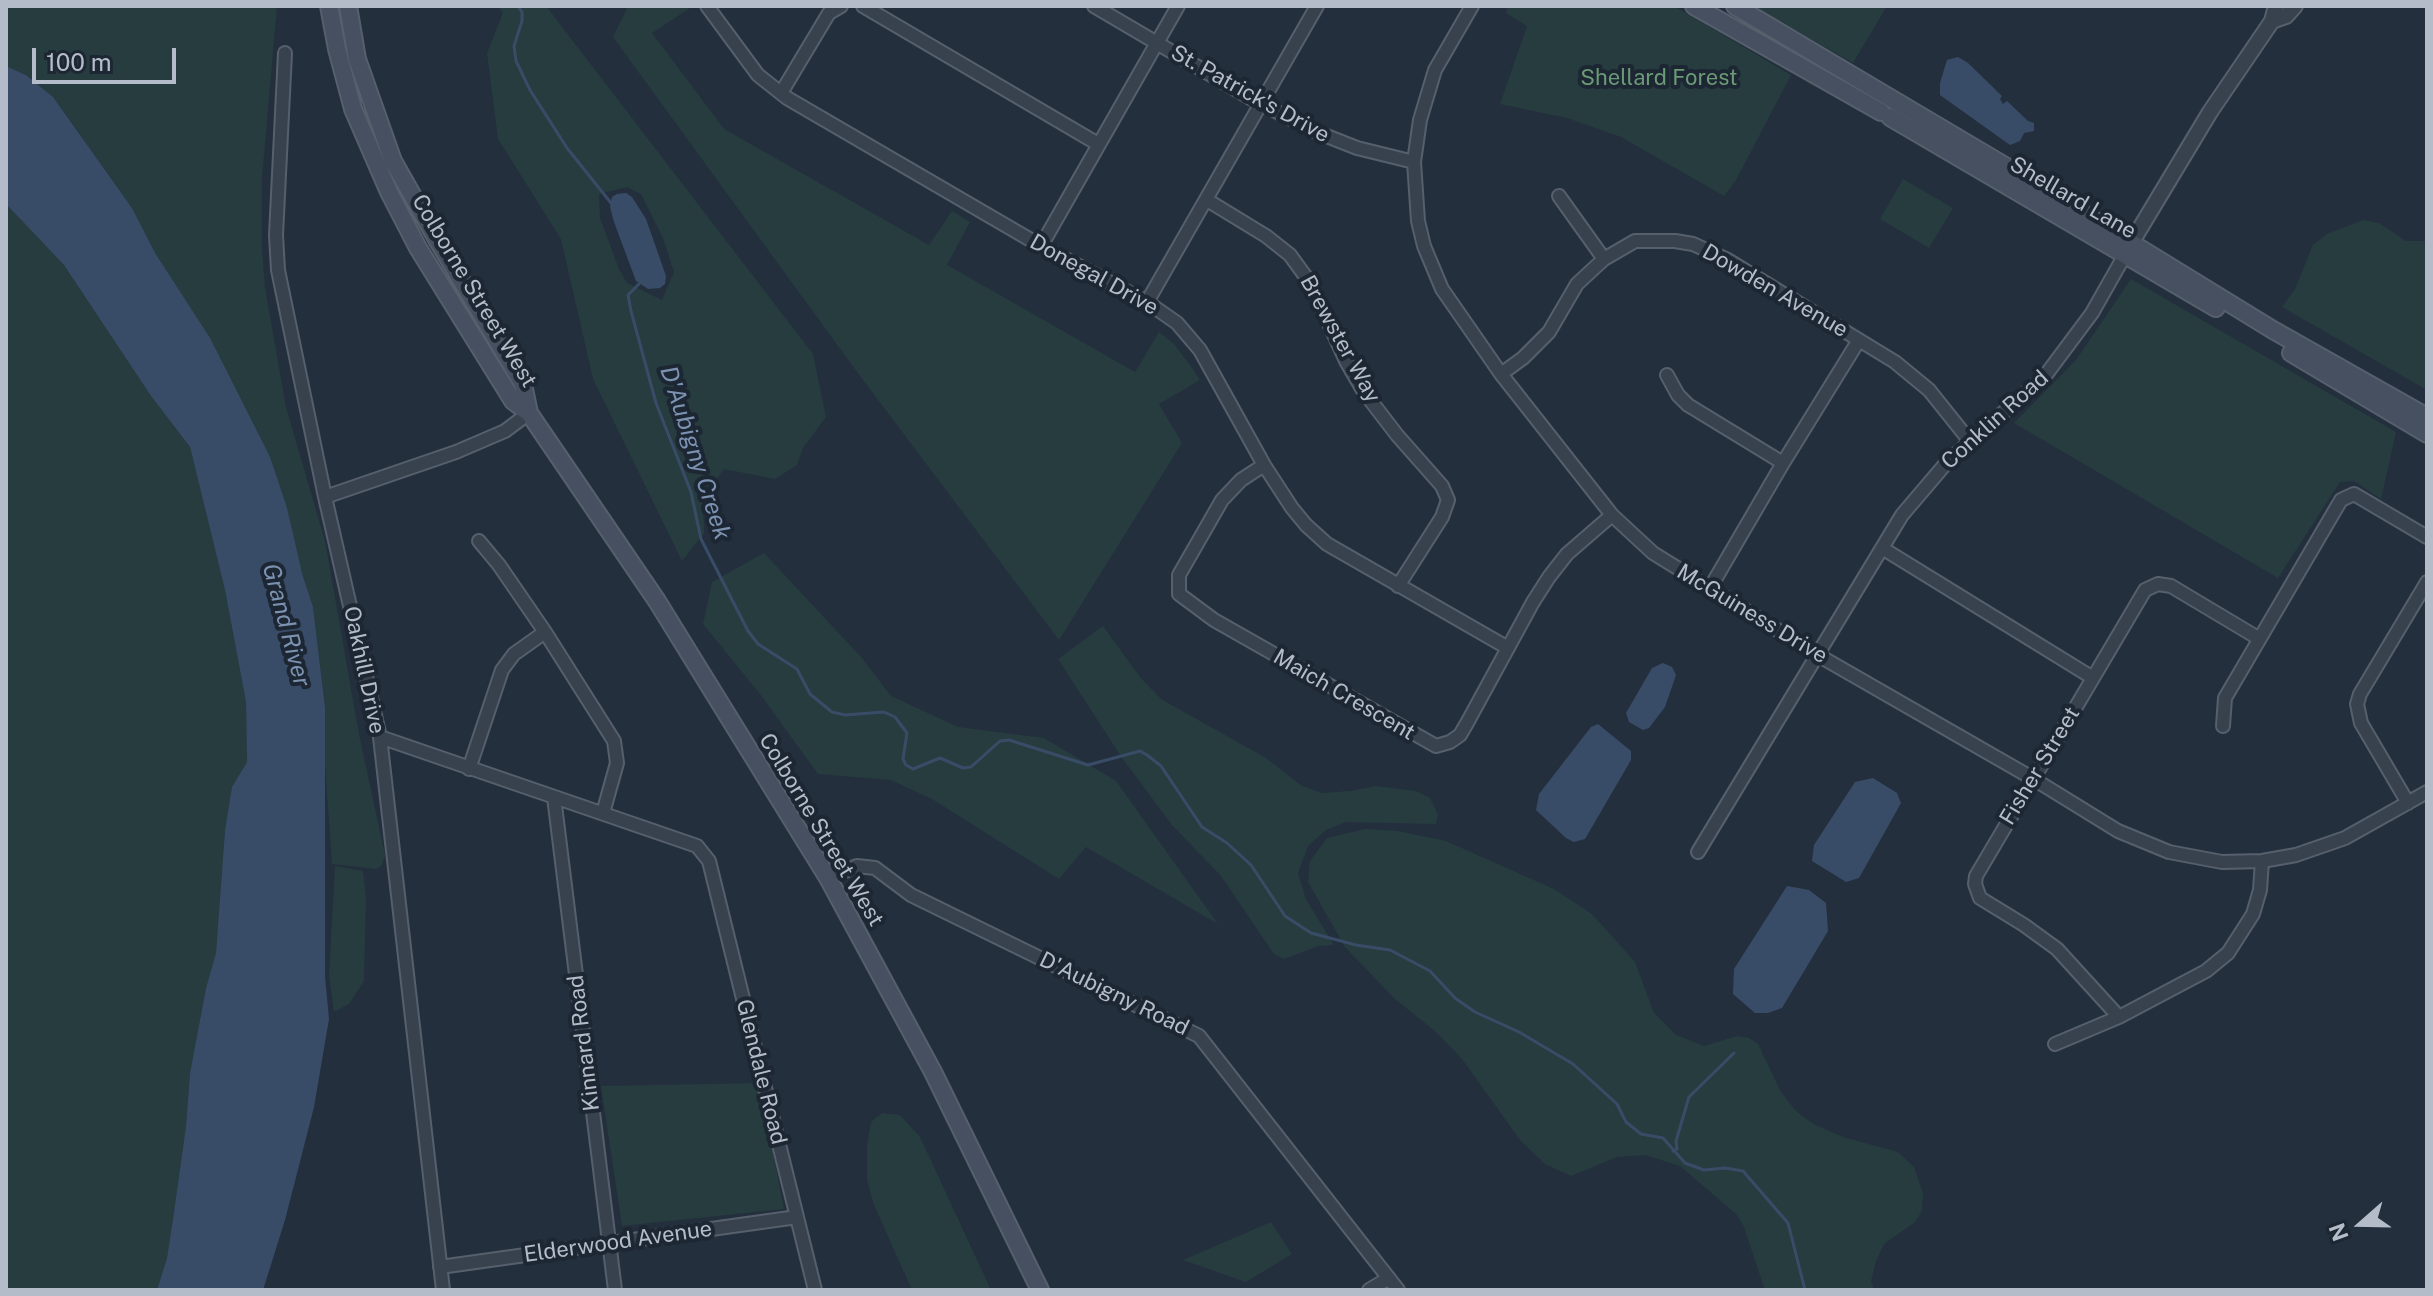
<!DOCTYPE html>
<html>
<head>
<meta charset="utf-8">
<style>
  body { margin:0 }
  #map { position:relative; width:2433px; height:1296px; overflow:hidden; background:#242f3e; font-family:"Public Sans",sans-serif }
  canvas { display:block }
  .frame { position:absolute; inset:0; border:8px solid #b4bcc9; pointer-events:none }
  .north { position:absolute; left:2321px; top:1184px; width:80px; height:80px; -webkit-text-stroke:6px #1d2633; paint-order:stroke; rotate:250deg; font-size:22px; font-weight:700; line-height:32px; text-align:center; color:#b4bcc9 }
  .north::after { content:''; display:block; margin:auto; width:28px; height:36px; background:#b4bcc9; clip-path:polygon(50% 0,100% 100%,50% 72%,0 100%) }
  .scale { position:absolute; left:32px; top:48px; width:144px; height:36px; box-sizing:border-box; border:4px solid #b4bcc9; border-top:0; padding-left:10px; font-size:24px; line-height:28px; white-space:nowrap; color:#b4bcc9; -webkit-text-stroke:6px #1d2633; paint-order:stroke }
</style>
</head>
<body>
<div id="map">
<canvas width="2433" height="1296"></canvas>
<div class="frame"></div>
<div class="north">N</div>
<div class="scale">100 m</div>
</div>
<script>
const c = document.querySelector('canvas').getContext('2d');
c.lineJoin = 'round';
function fill(path, color) {
  c.fillStyle = color;
  c.fill(path, 'evenodd');
}
function toPath(rows) {
  const path = new Path2D();
  for (const r of rows) {
    path.moveTo(r[0], r[1]);
    for (let i = 2; i < r.length; i += 2) path.lineTo(r[i], r[i + 1]);
  }
  return path;
}
function trace(path, color, width, dash) {
  c.strokeStyle = color;
  c.lineWidth = width;
  c.lineCap = dash ? 'butt' : 'round';
  c.setLineDash(dash || []);
  c.stroke(path);
}
function write(font, color, halo, rows, align = 'center') {
  c.font = font + ' "Public Sans",sans-serif';
  c.lineWidth = 8;
  c.setLineDash([]);
  c.textBaseline = 'middle';
  c.strokeStyle = halo;
  c.fillStyle = color;
  for (const [text, x, y, turn = 0] of rows) {
    c.save();
    c.translate(x, y);
    c.rotate((+turn || 0) * Math.PI / 180);
    c.textAlign = isNaN(turn) ? turn : align;
    if (halo) c.strokeText(text, 0, 0);
    c.fillText(text, 0, 0);
    c.restore();
  }
}
fill(toPath([
  [6,6,277,6,262,178,262,248,265,288,286,407,325,541,359,734,385,855,382,865,376,869,332,864,324,751,325,707,313,607,302,573,132,208,53,97,26,75,6,66],
  [498,6,546,6,813,354,826,417,803,448,797,465,775,479,724,469,703,497,704,533,682,561,593,379,561,239,498,139,487,53,503,13],
  [627,187,641,194,663,238,674,272,662,300,627,283,619,269,600,218,599,194],
  [628,6,693,6,652,33,724,129,929,245,952,211,970,222,947,265,1135,372,1159,332,1174,344,1190,365,1200,380,1159,404,1182,443,1059,640,857,372,613,37],
  [1508,6,1674,6,1791,75,1736,180,1724,196,1621,137,1567,118,1500,104,1527,26,1506,13],
  [1753,6,1887,6,1853,63],
  [1903,179,1953,208,1929,248,1880,219],
  [6,204,64,265,151,396,190,447,225,590,246,702,247,762,232,787,225,830,216,953,206,988,190,1073,186,1126,173,1219,167,1258,157,1290,6,1290],
  [2363,220,2379,223,2406,241,2427,241,2427,390,2282,307,2295,289,2313,245,2327,234],
  [2131,279,2396,432,2381,499,2354,481,2340,482,2278,578,2014,423,2076,360],
  [764,553,862,658,891,696,958,727,1044,738,1116,781,1218,924,1086,847,1059,879,932,799,891,780,818,774,760,694,703,624,712,582],
  [1103,626,1140,677,1161,699,1266,758,1302,786,1322,793,1351,791,1376,786,1416,791,1430,798,1438,815,1436,824,1346,822,1326,830,1308,846,1298,873,1306,899,1334,945,1318,946,1284,959,1274,954,1221,876,1172,825,1122,758,1058,659],
  [1365,829,1398,831,1446,841,1554,889,1592,914,1635,962,1654,1013,1676,1035,1704,1046,1737,1036,1749,1038,1758,1044,1781,1092,1796,1111,1813,1124,1843,1137,1898,1152,1914,1167,1923,1193,1922,1211,1915,1222,1884,1244,1876,1261,1871,1281,1874,1290,1765,1290,1744,1227,1737,1215,1680,1166,1645,1155,1617,1157,1571,1176,1545,1164,1520,1140,1462,1059,1436,1032,1395,999,1345,947,1308,882,1310,861,1327,838],
  [335,866,363,871,366,897,364,981,349,1004,334,1012,329,976],
  [759,1083,784,1209,622,1226,601,1086],
  [882,1113,900,1115,920,1137,991,1290,912,1290,874,1205,867,1180,867,1144,871,1122],
  [1271,1222,1292,1254,1246,1282,1183,1260]
]), '#263c3f');
fill(toPath([
  [1958,57,1968,63,2002,96,2000,99,2003,104,2007,101,2028,121,2034,123,2034,131,2024,133,2020,141,2010,145,1940,95,1940,83,1947,60],
  [6,66,26,75,53,97,132,208,155,253,210,338,270,457,287,508,302,573,313,607,325,707,325,977,329,1019,314,1107,285,1220,263,1290,157,1290,167,1258,173,1219,186,1126,190,1073,206,988,216,953,225,830,232,787,247,762,246,702,225,590,190,447,151,396,64,265,6,204],
  [626,193,632,197,646,219,666,276,665,284,660,288,648,289,636,281,614,222,610,207,612,197,617,194],
  [1663,663,1672,667,1676,675,1665,707,1649,728,1643,730,1629,722,1626,713,1652,668],
  [1598,724,1631,751,1631,760,1585,839,1574,842,1566,838,1536,810,1539,794,1591,727],
  [1873,778,1897,793,1901,803,1859,878,1846,882,1812,861,1814,845,1855,782],
  [1787,886,1809,890,1826,903,1828,931,1782,1008,1768,1013,1755,1013,1733,994,1734,969]
]), '#394c67');
trace(toPath([
  [518,6,522,12,522,21,514,46,516,61,530,90,567,148,611,203],
  [639,284,628,295,631,311,656,403,691,492,701,539,748,631,758,644,797,669,810,694,832,712,845,715,884,712,895,717,907,733,903,759,906,765,913,769,940,758,963,768,971,767,1000,741,1009,740,1088,765,1140,751,1147,755,1161,766,1202,827,1227,843,1251,865,1285,916,1311,933,1356,945,1390,950,1430,971,1455,998,1475,1012,1519,1032,1573,1064,1617,1104,1626,1122,1641,1134,1663,1138,1685,1163,1704,1170,1725,1168,1743,1171,1788,1223,1805,1290],
  [1673,1151,1677,1149,1676,1141,1689,1097,1734,1053]
]), '#394c67', 3);
const minor = toPath([
  [707,6,758,75,787,98,1041,246,1147,302,1177,323,1200,350,1264,465,1292,508,1306,525,1327,544,1508,648],
  [863,6,1098,144],
  [1094,6,1252,99,1314,131,1357,148,1414,162],
  [1472,6,1435,70,1420,120,1414,162,1418,221,1424,246,1442,289,1501,374,1612,515,1653,553,1816,654,2032,778,2118,831,2169,852,2222,862,2262,861,2296,855,2345,838,2427,792],
  [285,53,276,235,278,270,325,497,380,737,443,1290],
  [781,93,829,13,841,6],
  [1559,196,1604,259],
  [1207,200,1266,236,1290,255,1311,284,1346,361,1364,392,1397,435,1442,486,1448,500,1442,517,1398,586],
  [1041,246,1178,6],
  [1147,302,1317,6],
  [1501,374,1523,358,1549,332,1577,284,1604,259,1635,241,1675,241,1693,244,1728,260,1895,362,1929,390,1969,440],
  [1667,375,1678,395,1688,405,1783,463],
  [1264,465,1241,480,1222,500,1179,575,1179,594,1214,620,1436,746,1450,742,1460,735,1467,723,1533,602,1549,577,1567,554,1612,515],
  [325,497,456,452,505,431,529,413],
  [479,541,499,565,545,632,614,741,617,763,603,813],
  [1882,548,2093,678],
  [1710,588,1783,463,1859,340],
  [2223,726,2225,698,2341,500,2354,494,2427,537],
  [380,737,697,846,709,861,815,1290],
  [469,769,502,670,514,654,545,632],
  [554,797,615,1290],
  [2408,803,2361,723,2357,704,2360,694,2427,582],
  [1698,852,1902,515,1948,461,2045,376,2092,313,2126,253],
  [828,878,857,866,875,868,911,895,1199,1036,1398,1290],
  [2119,1017,2057,949,2024,925,1980,898,1975,884,1976,876,2145,590,2158,584,2171,586,2258,638],
  [2055,1044,2119,1017,2206,971,2228,953,2253,914,2260,890,2262,861],
  [440,1267,797,1217],
  [1369,1290,1389,1278]
]);
const tertiary = toPath([
  [2272,21,2286,16,2295,6],
  [2127,250,2210,112,2272,21,2276,6]
]);
const secondary = toPath([
  [329,6,337,49,353,109,389,192,418,248,513,401,529,413,657,601,828,878,933,1072,1040,1290],
  [348,6,357,59,393,161,438,241,523,384,529,413],
  [1694,6,1881,112],
  [1735,6,2027,179,2273,330,2427,417],
  [1890,117,2216,308],
  [2291,353,2427,434]
]);
trace(minor, '#565f6c', 16);
trace(tertiary, '#565f6c', 18);
trace(secondary, '#565f6c', 20);
trace(minor, '#38414e', 12);
trace(tertiary, '#38414e', 14);
trace(secondary, '#465061', 16);
write('22px', '#6b9a76', '#1d2633', [
  ["Shellard Forest",1659,78]
]);
write('22px', '#b4bcc9', '#1d2633', [
  ["St. Patrick's Drive",1250,94,29],
  ["Shellard Lane",2073,198,30],
  ["Donegal Drive",1094,275,29],
  ["Colborne Street West",474,291,59],
  ["Dowden Avenue",1775,291,30],
  ["Brewster Way",1340,339,61],
  ["Conklin Road",1995,420,-42],
  ["McGuiness Drive",1752,614,31],
  ["Oakhill Drive",364,670,78],
  ["Maich Crescent",1344,695,30],
  ["Fisher Street",2040,766,-59],
  ["Colborne Street West",821,830,59],
  ["D'Aubigny Road",1114,994,26],
  ["Kinnard Road",584,1043,-97],
  ["Glendale Road",761,1072,76],
  ["Elderwood Avenue",618,1242,-8]
]);
write('italic 24px', '#7c92b1', '#1d2633', [
  ["D'Aubigny Creek",695,453,72],
  ["Grand River",286,625,75]
]);
</script>
</body>
</html>
